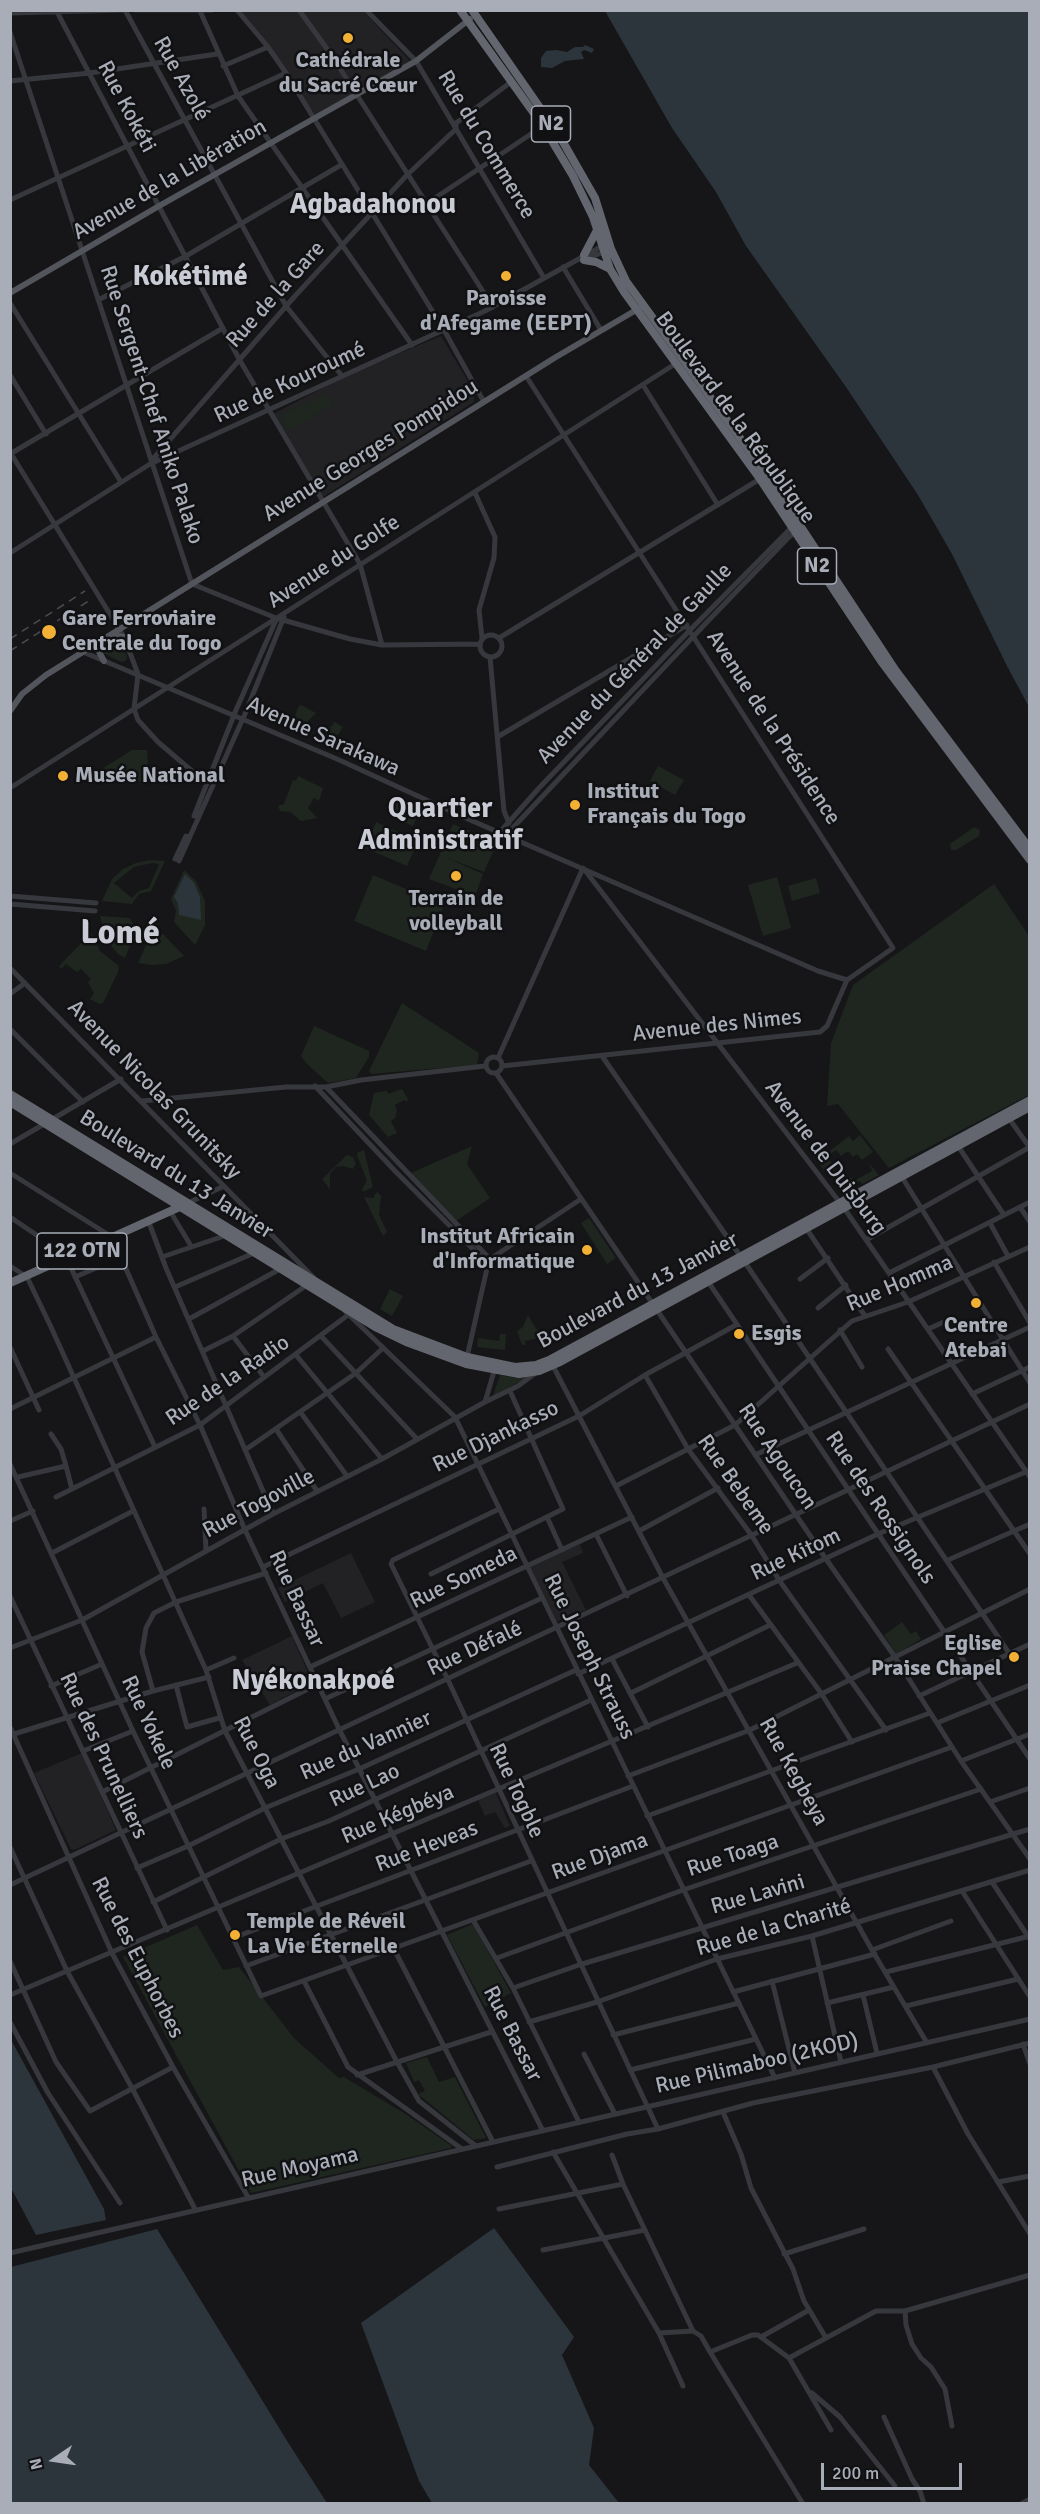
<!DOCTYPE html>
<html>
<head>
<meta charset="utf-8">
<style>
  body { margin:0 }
  #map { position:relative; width:1040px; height:2514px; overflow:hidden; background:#161618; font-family:Signika,sans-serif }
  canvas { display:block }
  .frame { position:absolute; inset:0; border:12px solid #a8adb8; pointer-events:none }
  .north { position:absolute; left:24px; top:2430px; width:60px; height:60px; -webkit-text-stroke:4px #111113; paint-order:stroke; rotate:257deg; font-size:16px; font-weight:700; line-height:24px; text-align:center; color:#a8adb8 }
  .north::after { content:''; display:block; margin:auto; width:21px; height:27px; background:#a8adb8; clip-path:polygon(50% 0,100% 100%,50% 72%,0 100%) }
  .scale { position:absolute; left:821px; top:2463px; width:141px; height:27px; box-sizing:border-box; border:3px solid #a8adb8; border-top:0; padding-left:8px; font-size:18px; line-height:21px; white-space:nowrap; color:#a8adb8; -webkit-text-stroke:4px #111113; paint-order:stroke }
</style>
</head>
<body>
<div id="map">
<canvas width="1040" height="2514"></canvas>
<div class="frame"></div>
<div class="north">N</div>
<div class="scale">200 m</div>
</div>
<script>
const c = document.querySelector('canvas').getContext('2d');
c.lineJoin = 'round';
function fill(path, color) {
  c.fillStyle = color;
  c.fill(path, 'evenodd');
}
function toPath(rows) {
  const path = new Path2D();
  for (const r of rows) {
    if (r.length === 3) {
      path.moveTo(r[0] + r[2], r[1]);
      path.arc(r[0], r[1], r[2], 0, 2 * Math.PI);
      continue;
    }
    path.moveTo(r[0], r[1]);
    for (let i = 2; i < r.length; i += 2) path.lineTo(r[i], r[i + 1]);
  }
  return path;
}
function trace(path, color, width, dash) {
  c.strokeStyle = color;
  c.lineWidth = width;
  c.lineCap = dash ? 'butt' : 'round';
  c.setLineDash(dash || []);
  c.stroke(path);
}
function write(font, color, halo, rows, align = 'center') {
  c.font = font + ' Signika,sans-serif';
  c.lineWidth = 5;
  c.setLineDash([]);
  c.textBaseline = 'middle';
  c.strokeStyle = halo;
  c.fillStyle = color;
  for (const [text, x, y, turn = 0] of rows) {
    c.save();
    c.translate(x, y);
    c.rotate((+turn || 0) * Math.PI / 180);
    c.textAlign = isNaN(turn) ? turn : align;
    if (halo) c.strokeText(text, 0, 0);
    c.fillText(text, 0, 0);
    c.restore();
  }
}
fill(toPath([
  [238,11,363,11,411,62,316,116],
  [441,336,475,393,474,402,321,498,273,414,352,373],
  [580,1544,583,1553,562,1562,586,1610,577,1613,576,1611,557,1622,530,1566],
  [351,1553,375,1602,341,1618,323,1583,285,1602,278,1588],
  [292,1636,312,1682,270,1705,242,1660],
  [82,1753,116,1830,74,1850,71,1849,34,1773],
  [496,1793,510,1826,505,1828,495,1812,485,1816,478,1800]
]), '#222225');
fill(toPath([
  [328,393,334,405,314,415,308,403],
  [307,402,314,417,287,430,280,416],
  [115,638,120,639,127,656,126,661,121,662,103,653,104,644],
  [301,705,316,713,308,721,309,729,315,734,293,722,298,707],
  [333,721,343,727,335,739,319,735,334,724],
  [132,750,147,750,148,763,143,781,122,784,100,777,98,772,100,770],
  [658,766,684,780,675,795,650,781],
  [298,776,323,788,319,801,314,798,308,808,317,818,301,821,290,812,280,811,278,806,284,804,293,780,296,781],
  [396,797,421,808,413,826,388,815],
  [376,822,418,841,407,866,365,848],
  [453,824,497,843,484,872,445,857,483,874,475,896,429,879],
  [974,827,980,830,979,836,956,850,951,850,950,844],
  [150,860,165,861,151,891,139,894,132,904,102,901,112,879,123,869,136,863],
  [152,863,159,864,149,888,139,891,132,898,114,883,134,867],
  [184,870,196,881,205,901,205,925,195,945,174,922,176,911,171,899],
  [373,875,444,905,426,951,354,921],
  [777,877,791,928,763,936,748,885],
  [816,878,820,893,792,901,788,886],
  [994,884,1029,936,1029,1095,889,1168,838,1104,827,1106,831,1043,853,985],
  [100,916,130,918,136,931,125,958,118,954,107,941],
  [91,933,100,951,119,966,118,972,103,1003,100,1004,90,999,94,993,88,982,91,979,81,969,77,972,66,964,61,969,59,966],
  [163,934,184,956,166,964,151,965,138,963,150,936,157,937],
  [402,1003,479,1053,477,1065,371,1074,369,1071],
  [314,1026,369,1051,369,1057,356,1078,328,1083,306,1063,301,1056],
  [402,1089,408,1099,407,1102,404,1100,395,1105,397,1111,395,1118,391,1121,397,1133,388,1137,369,1115,374,1093,387,1091,388,1094],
  [860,1135,873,1152,862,1160,857,1154,853,1157,848,1151,841,1156,836,1150,827,1157,836,1169,828,1175,817,1161,849,1136,853,1141],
  [472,1146,467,1164,490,1198,456,1221,411,1173],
  [364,1150,373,1187,363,1192,362,1189,367,1181,357,1155,358,1152],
  [347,1155,353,1157,356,1164,353,1169,343,1166,336,1167,330,1174,330,1189,322,1179],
  [869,1163,879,1175,862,1184,860,1181,845,1193,840,1191,837,1187,851,1177,854,1181,872,1171],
  [377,1192,381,1196,379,1215,387,1232,383,1236,364,1197,373,1198],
  [589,1218,616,1258,607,1264,581,1223],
  [390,1289,403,1296,392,1316,380,1309],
  [528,1315,537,1330,548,1330,553,1341,548,1344,543,1337,525,1341,525,1345,522,1345,517,1331,523,1327],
  [500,1334,506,1334,505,1350,477,1347,478,1338,499,1341],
  [500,1375,516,1378,530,1376,493,1396],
  [902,1622,911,1634,916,1631,921,1639,896,1654,884,1635],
  [473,1924,511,1993,485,2007,447,1935],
  [197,1925,223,1970,239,1967,294,2038,339,2078,344,2077,404,2113,452,2146,451,2148,251,2193,123,1957],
  [427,2057,439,2082,455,2077,486,2138,474,2140,418,2094,425,2091,419,2080,414,2082,406,2063]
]), '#1e261f');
fill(toPath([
  [605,11,1029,11,1029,707,1007,666,952,554,918,495,846,387,746,246,716,192,672,128],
  [585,45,594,49,592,53,584,50,581,52,584,59,565,61,552,68,541,67,541,58,546,51,556,50,567,52,575,47,583,47],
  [185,874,194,883,200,897,201,920,179,915,178,903,174,897],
  [10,2038,104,2209,106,2220,36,2235,11,2188],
  [494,2228,574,2337,562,2355,594,2428,589,2465,619,2503,432,2503,419,2481,361,2323],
  [157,2229,289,2444,327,2503,11,2503,11,2267]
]), '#2c353c');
trace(toPath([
  [56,10,239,359,360,564,382,645],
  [125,10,286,306,342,376],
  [135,10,212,10],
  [237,10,268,47,286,73,444,330,484,402],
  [299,10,330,53,493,307],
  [366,10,416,61,544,278],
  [200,11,238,96,412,345],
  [10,13,123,10],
  [10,32,192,584,276,618,350,639,382,645,480,644],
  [223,66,268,47],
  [10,81,90,73,217,54],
  [10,200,286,73],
  [426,204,543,126],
  [585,259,607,251],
  [563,267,601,330],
  [98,300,186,256,341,165],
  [10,303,121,482],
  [10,375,46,434],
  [643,385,718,505],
  [10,452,124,637,138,674,134,709,138,720,158,742,206,783],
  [10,454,223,328],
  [152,460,295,296,407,175,456,129,456,123,511,82],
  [475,493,495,537,494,558,479,610,482,638],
  [10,553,150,464,485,311,604,245],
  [491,646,11],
  [499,638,760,479],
  [83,652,337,759,468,819,818,971,847,980],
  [490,657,504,811,509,823],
  [499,736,687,625],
  [10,788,675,364],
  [194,816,236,710,276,620],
  [500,832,539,788,690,630,794,525],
  [506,835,707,622,789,537,801,528],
  [175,859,186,836],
  [179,861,245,714,284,617],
  [584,869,844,1208,1030,1477],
  [10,896,96,903],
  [10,904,95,911],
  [10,968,314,1278],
  [10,994,25,983],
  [10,1029,83,1102],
  [602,1056,741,1257],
  [494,1065,8],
  [498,1058,583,868],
  [502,1066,820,1032,827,1026,847,980,893,948,526,376],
  [496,1073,826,1559,895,1657,961,1761,1030,1859],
  [315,1086,396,1172,486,1262],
  [326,1087,489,1258],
  [142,1101,286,1087,326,1087,361,1080,485,1066],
  [1008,1117,1030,1148],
  [10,1144,121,1079],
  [958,1146,1004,1215],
  [10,1173,112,1237,156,1337,200,1425,245,1530,340,1731,543,2131],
  [900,1174,1030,1383],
  [188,1203,224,1186],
  [1020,1207,1030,1222],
  [170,1211,191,1246],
  [10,1217,69,1257,71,1268,155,1447],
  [148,1220,166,1268,273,1514],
  [990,1223,1008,1256],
  [806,1228,865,1316],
  [866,1240,1030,1147],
  [162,1257,227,1235],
  [490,1259,581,1199],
  [744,1261,1009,1653],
  [994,1262,1030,1323],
  [10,1266,27,1277,51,1327,206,1670,225,1731,397,2062,419,2101,476,2146],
  [889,1273,1030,1202],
  [75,1277,120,1258],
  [800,1279,828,1258],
  [707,1280,1030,1759],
  [175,1287,254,1253],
  [818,1308,846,1285],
  [345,1311,455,1417,775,2078],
  [189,1319,280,1269],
  [928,1329,953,1318],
  [840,1330,862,1367],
  [233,1336,264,1377],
  [321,1336,417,1439],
  [10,1347,39,1410],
  [888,1349,1030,1554],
  [203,1351,233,1336,307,1285],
  [296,1355,382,1459],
  [467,1357,488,1264],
  [552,1364,663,1578,872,1950,927,2043],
  [645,1375,688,1449,752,1536,779,1580,886,1730],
  [972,1394,1030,1367],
  [485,1402,518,1386,537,1372],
  [10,1409,156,1337],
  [301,1413,347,1476],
  [276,1429,317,1491],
  [51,1434,61,1449,66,1466],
  [245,1450,356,1373,383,1348],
  [755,1455,1030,1327],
  [10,1464,133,1731,261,1996,952,1747],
  [18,1477,66,1466,72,1489],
  [616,1486,735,1425,852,1321,908,1302,1030,1247],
  [56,1497,200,1425,348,1315],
  [204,1509,206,1551],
  [499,1509,393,1560,391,1564,448,1680,658,2129],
  [547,1517,562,1550],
  [10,1521,33,1511],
  [639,1531,718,1488],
  [596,1534,627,1596],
  [52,1553,133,1511],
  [948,1560,1030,1524],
  [263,1567,579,1416,645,1375,736,1325],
  [431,1574,563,1509,510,1391],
  [749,1595,821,1693,852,1742],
  [10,1596,167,1930],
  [10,1648,82,1620,273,1514,382,1459,485,1402,495,1368],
  [612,1659,648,1727],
  [310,1667,632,1517],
  [206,1670,234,1658],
  [578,1674,878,1534,1028,1471],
  [176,1685,187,1727,219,1718],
  [51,1686,102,1664],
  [153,1691,142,1652,146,1628,154,1613,176,1602,266,1573],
  [631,1693,770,1625],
  [919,1696,1030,1644],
  [325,1699,542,1598],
  [937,1723,1030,1685],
  [10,1727,112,1953,173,2067,248,2197],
  [14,1734,153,1691,209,1677],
  [83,1751,133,1731],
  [961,1761,1030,1734],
  [628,1776,750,1730,1030,1589],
  [102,1792,318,1684],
  [990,1802,1030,1788],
  [647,1816,930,1713],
  [10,1847,67,1971,132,2088,195,2209],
  [137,1868,188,1846,265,1808,359,1769,576,1670],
  [992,1882,1029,1938],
  [10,1885,1030,1404],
  [962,1891,1030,1997],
  [153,1902,281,1839,329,1821,591,1700],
  [473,1920,513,1988,579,2122],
  [812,1936,841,2062],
  [233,1938,633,1786],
  [394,1949,493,2142],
  [872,1950,951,1921],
  [497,1958,683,1890,981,1789],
  [10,1961,56,2062,90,2111,173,2067],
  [246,1966,531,1861],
  [886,1972,1030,1936],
  [304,1981,348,2067,462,2149],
  [772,1981,795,2073],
  [513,1988,579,1965,1030,1829],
  [733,1992,875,1954],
  [10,1995,797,1663],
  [863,1995,877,2053],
  [827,2003,894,1987],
  [906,2006,1018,1979],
  [10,2022,48,2093,120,2203],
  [529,2022,597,2002,717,1959,812,1936,1030,1870],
  [613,2035,739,2003],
  [1023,2044,1030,2064],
  [584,2054,615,2114],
  [933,2067,968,2134,1030,2234],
  [630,2070,756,2039],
  [357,2075,491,2032],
  [723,2112,741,2154,751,2188,793,2269,804,2301,826,2338],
  [553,2152,659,2333,683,2386],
  [612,2155,623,2184,693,2331,701,2336,710,2352,752,2335,758,2335,789,2358,831,2430],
  [497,2167,627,2134,658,2129,753,2103,933,2067,1030,2043],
  [998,2182,1030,2176],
  [499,2209,623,2184],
  [543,2250,645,2230],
  [10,2253,1030,2019],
  [784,2254,864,2229],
  [905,2311,906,2325,912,2344,921,2358,931,2367,945,2389,952,2426],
  [659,2333,693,2331],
  [761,2337,809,2310],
  [710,2352,803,2504],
  [789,2358,876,2311,905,2311,1030,2275],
  [812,2393,840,2417,895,2486],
  [884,2417,912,2479,920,2491,924,2504],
  [1021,2504,1030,2499]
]), '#37383d', 5);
trace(toPath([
  [10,293,159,206,416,61,470,19],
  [112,635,124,637],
  [101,642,98,650,104,661],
  [10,711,22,694,46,675,556,357,643,306]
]), '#53555c', 6);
trace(toPath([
  [460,10,543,126,573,176,593,217,610,269,624,292,760,479,881,661,1030,860],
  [472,10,559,135,595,198,611,249,626,281,764,471,896,671,1030,849],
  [584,255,596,232],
  [584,260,596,262,610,269],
  [10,1094,393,1329,467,1357,515,1367,536,1365,549,1360,1030,1100],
  [10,1102,377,1328,406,1342,466,1364,519,1374,539,1371,560,1362,1030,1107],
  [10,1283,184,1205]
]), '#63666e', 8);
trace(toPath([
  [10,639,85,591],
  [10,651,90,600]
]), '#4a4c52', 1.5, [8, 6]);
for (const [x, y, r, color] of [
  [348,38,6,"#f2b134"],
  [506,276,6,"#f2b134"],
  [49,632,8,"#f2b134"],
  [63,776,6,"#f2b134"],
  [575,805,6,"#f2b134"],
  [456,876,6,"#f2b134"],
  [587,1250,6,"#f2b134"],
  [976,1303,6,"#f2b134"],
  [739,1334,6,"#f2b134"],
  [1014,1657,6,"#f2b134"],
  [235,1935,6,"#f2b134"]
]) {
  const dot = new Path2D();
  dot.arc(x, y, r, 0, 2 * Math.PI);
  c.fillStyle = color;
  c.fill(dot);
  trace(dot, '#111113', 2);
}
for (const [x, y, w] of [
  [551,124,39],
  [817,566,39],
  [82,1251,90]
]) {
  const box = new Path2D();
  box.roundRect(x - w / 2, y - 18, w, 36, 4.5);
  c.fillStyle = '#111113';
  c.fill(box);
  trace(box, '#a8adb8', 1.5);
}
write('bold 21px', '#a8adb8', null, [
  ["N2",551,124],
  ["N2",817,566],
  ["122 OTN",82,1251]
]);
write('bold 22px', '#a8adb8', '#111113', [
  ["Cathédrale",348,61,"center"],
  ["du Sacré Cœur",348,86,"center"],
  ["Paroisse",506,299,"center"],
  ["d'Afegame (EEPT)",506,324,"center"],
  ["Gare Ferroviaire",62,619],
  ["Centrale du Togo",62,644],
  ["Musée National",75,776],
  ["Institut",587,792],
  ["Français du Togo",587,817],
  ["Terrain de",456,899,"center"],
  ["volleyball",456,924,"center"],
  ["Institut Africain",575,1237,"right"],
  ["d'Informatique",575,1262,"right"],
  ["Centre",976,1326,"center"],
  ["Atebai",976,1351,"center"],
  ["Esgis",751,1334],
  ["Eglise",1002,1644,"right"],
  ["Praise Chapel",1002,1669,"right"],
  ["Temple de Réveil",247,1922],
  ["La Vie Éternelle",247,1947]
], 'left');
write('22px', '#a8adb8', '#111113', [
  ["Rue Azolé",181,79,61],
  ["Rue Kokéti",126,107,62],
  ["Rue du Commerce",486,145,59],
  ["Avenue de la Libération",170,180,-30],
  ["Rue de la Gare",276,295,-48],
  ["Rue de Kouroumé",290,383,-25],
  ["Rue Sergent-Chef Aniko Palako",151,405,72],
  ["Boulevard de la République",735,418,54],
  ["Avenue Georges Pompidou",371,451,-32],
  ["Avenue du Golfe",334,562,-33],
  ["Avenue du Général de Gaulle",635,664,-46],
  ["Avenue de la Présidence",773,728,57],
  ["Avenue Sarakawa",323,737,24],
  ["Avenue des Nimes",717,1026,-6],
  ["Avenue Nicolas Grunitsky",154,1090,46],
  ["Avenue de Duisburg",825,1158,53],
  ["Boulevard du 13 Janvier",176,1175,32],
  ["Rue Homma",900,1284,-23],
  ["Boulevard du 13 Janvier",638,1291,-28],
  ["Rue de la Radio",228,1381,-34],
  ["Rue Djankasso",496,1437,-26],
  ["Rue Agoucon",777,1457,56],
  ["Rue Bebeme",735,1485,55],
  ["Rue Togoville",259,1504,-28],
  ["Rue des Rossignols",880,1508,56],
  ["Rue Kitom",796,1555,-25],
  ["Rue Someda",464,1578,-26],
  ["Rue Bassar",296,1599,65],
  ["Rue Défalé",475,1649,-25],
  ["Rue Joseph Strauss",589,1657,64],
  ["Rue Yokele",148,1723,65],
  ["Rue du Vannier",366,1746,-24],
  ["Rue Oga",256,1753,63],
  ["Rue des Prunelliers",103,1756,65],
  ["Rue Kegbeya",793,1772,61],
  ["Rue Lao",365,1786,-25],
  ["Rue Togble",516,1791,65],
  ["Rue Kégbéya",398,1815,-23],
  ["Rue Heveas",427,1847,-21],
  ["Rue Toaga",733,1856,-18],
  ["Rue Djama",600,1857,-20],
  ["Rue Lavini",758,1895,-16],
  ["Rue de la Charité",774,1928,-16],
  ["Rue des Euphorbes",137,1958,63],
  ["Rue Bassar",512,2034,63],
  ["Rue Pilimaboo (2KOD)",757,2064,-13],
  ["Rue Moyama",300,2168,-13]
]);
write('bold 28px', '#c9ccd4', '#111113', [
  ["Agbadahonou",373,206],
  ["Kokétimé",190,278],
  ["Quartier",440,810],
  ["Administratif",440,842],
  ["Nyékonakpoé",313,1682]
]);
write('bold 34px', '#c9ccd4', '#111113', [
  ["Lomé",120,934]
]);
</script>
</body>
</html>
